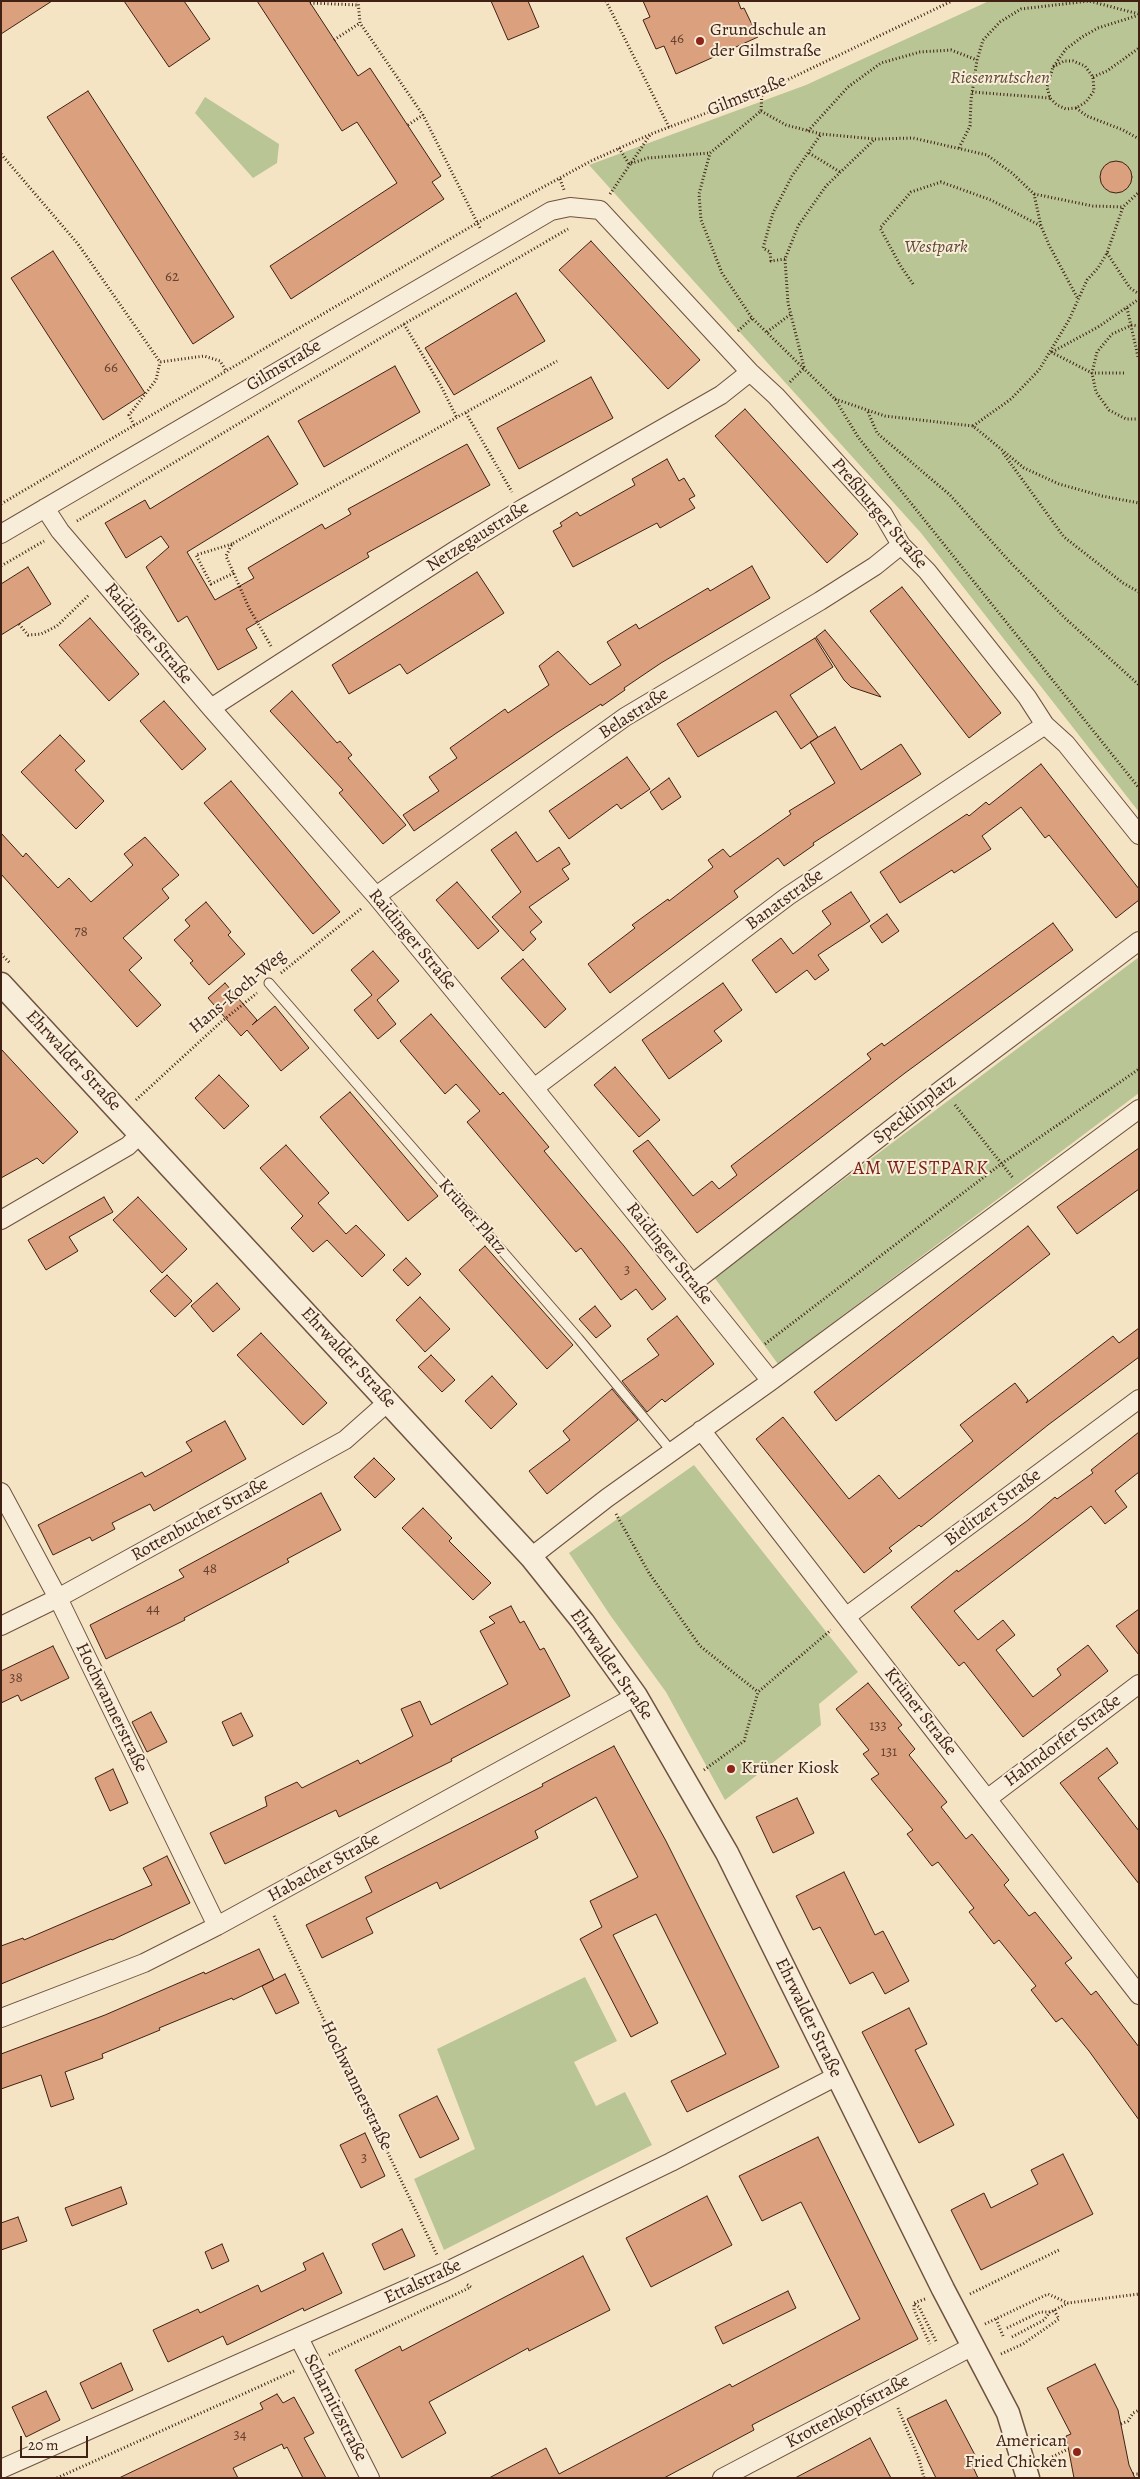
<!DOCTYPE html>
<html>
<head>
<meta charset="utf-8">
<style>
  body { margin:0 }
  #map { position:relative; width:1140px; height:2479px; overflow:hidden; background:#f4e4c3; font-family:Alegreya,serif }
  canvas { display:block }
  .frame { position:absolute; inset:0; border:2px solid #402114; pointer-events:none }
  .scale { position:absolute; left:20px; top:2436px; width:68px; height:22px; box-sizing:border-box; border:2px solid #402114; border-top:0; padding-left:6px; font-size:15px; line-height:18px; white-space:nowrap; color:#402114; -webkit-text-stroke:4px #f8edd8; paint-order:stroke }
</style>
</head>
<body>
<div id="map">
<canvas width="1140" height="2479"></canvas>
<div class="frame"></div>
<div class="scale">20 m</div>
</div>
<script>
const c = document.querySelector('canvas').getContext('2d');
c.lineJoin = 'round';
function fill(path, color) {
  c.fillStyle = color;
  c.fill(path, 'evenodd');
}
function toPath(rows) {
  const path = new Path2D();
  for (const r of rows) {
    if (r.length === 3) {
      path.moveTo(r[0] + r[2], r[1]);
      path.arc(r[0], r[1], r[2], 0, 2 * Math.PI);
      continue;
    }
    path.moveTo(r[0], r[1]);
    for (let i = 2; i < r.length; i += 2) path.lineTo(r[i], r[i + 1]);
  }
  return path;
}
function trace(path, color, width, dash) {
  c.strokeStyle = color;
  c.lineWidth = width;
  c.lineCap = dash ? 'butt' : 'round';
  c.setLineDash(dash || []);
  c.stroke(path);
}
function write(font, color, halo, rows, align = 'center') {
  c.font = font + ' Alegreya,serif';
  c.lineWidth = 4;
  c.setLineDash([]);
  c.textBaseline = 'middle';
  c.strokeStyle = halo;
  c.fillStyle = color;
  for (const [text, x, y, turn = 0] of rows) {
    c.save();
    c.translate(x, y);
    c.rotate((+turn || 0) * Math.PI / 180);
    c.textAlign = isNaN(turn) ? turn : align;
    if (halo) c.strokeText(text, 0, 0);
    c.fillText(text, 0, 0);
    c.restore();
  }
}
fill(toPath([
  [989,1,1139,1,1139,812,921,533,589,165,806,85],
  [205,97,279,144,277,163,253,178,195,113],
  [1139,957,1139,1093,778,1364,714,1277],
  [694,1465,858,1672,819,1704,821,1725,725,1800,666,1692,610,1615,569,1553],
  [585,1977,617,2041,574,2062,596,2106,625,2092,652,2145,444,2250,414,2179,475,2149,437,2049]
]), '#b9c595');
const building = toPath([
  [1,1,52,1,1,34,1,1],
  [124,1,184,1,210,39,169,67,124,1],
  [257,1,309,1,358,76,370,68,441,176,432,182,444,199,291,299,270,266,397,183,357,122,342,131,257,1],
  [491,1,528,1,539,27,508,40,491,1],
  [643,1,738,1,741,9,744,8,758,37,676,74,664,46,656,49,643,20,650,17,643,1],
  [88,91,234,317,193,344,47,117,88,91],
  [1116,177,16],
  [591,241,700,360,668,389,559,270,591,241],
  [53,251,145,393,103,420,11,278,53,251],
  [516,293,545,341,454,395,425,348,516,293],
  [395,366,420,412,324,467,298,421,395,366],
  [591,377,613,418,519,469,497,428,591,377],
  [745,409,858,534,827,563,715,436,745,409],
  [268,436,298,484,187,552,215,600,254,578,248,568,322,524,325,529,351,514,348,509,467,444,490,485,367,553,369,557,246,629,257,648,218,670,187,616,178,622,146,567,169,547,161,536,126,558,105,523,145,500,150,509,268,436],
  [667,459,679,481,684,478,695,496,689,499,695,508,660,528,657,523,573,567,553,531,562,526,560,523,577,512,580,516,635,485,632,479,667,459],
  [752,566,770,598,661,663,624,688,625,690,602,706,601,704,558,732,414,831,403,815,439,791,429,777,457,758,450,748,505,709,508,713,549,685,539,666,558,651,590,685,621,665,607,642,636,624,639,629,708,588,710,591,752,566],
  [28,567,51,604,1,635,1,584,28,567],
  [477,572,504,613,407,674,400,664,349,694,332,665,477,572],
  [902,587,1001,713,969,738,870,611,902,587],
  [90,618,139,674,109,701,59,645,90,618],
  [825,630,881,697,851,687,844,680,816,637,825,630],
  [815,638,833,667,790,695,818,737,801,749,776,711,698,757,677,724,815,638],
  [292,691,337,743,340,741,352,755,348,758,406,825,383,844,339,793,343,790,270,711,292,691],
  [164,701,206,749,182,770,140,721,164,701],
  [835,727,861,770,901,744,921,774,813,843,814,845,784,866,778,858,734,891,738,897,610,993,588,964,635,928,632,925,668,899,669,901,713,867,708,860,723,849,730,857,791,814,789,811,835,783,810,742,835,727],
  [60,735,85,761,75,770,104,801,76,829,21,772,60,735],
  [627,757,650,789,621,809,617,804,569,839,549,811,627,757],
  [1041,764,1139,889,1139,900,1116,918,1049,835,1045,838,1021,807,982,836,991,849,954,873,952,870,900,903,880,872,967,814,969,816,986,802,989,805,1041,764],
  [669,778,681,797,662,810,650,792,669,778],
  [231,781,340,912,313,934,204,803,231,781],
  [516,832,537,862,559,847,570,864,562,869,569,879,529,907,542,922,530,932,536,939,523,951,492,917,521,892,491,850,516,832],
  [1,833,23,857,26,853,58,888,69,878,91,902,133,865,124,854,145,837,179,875,162,889,169,898,123,938,142,958,129,970,161,1005,137,1027,1,874,1,833],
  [457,882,499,931,478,949,436,900,457,882],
  [851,892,870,921,818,955,829,970,815,980,807,970,776,993,752,960,781,938,793,954,831,924,822,911,851,892],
  [206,902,231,932,228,935,245,954,209,985,190,963,193,961,174,940,190,926,185,920,206,902],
  [887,914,899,931,882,943,870,926,887,914],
  [1053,923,1073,950,905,1073,697,1233,633,1151,648,1140,693,1196,712,1181,719,1189,737,1175,731,1166,871,1059,867,1054,882,1043,884,1046,1053,923],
  [373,951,399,981,377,1000,396,1024,378,1039,354,1010,372,995,351,970,373,951],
  [523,959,566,1009,545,1028,501,978,523,959],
  [225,983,257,1020,252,1025,275,1006,309,1048,281,1071,247,1030,241,1036,208,998,225,983],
  [723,983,742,1010,714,1031,722,1041,669,1079,642,1040,723,983],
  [431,1014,500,1095,503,1092,549,1147,544,1151,624,1246,666,1299,652,1310,636,1289,621,1300,581,1248,576,1252,467,1122,480,1111,456,1084,445,1094,400,1041,431,1014],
  [1,1049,78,1132,43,1164,37,1158,1,1178,1,1049],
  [615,1067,660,1120,639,1137,594,1085,615,1067],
  [219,1075,249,1106,224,1129,195,1098,219,1075],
  [350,1092,438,1196,408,1221,320,1117,350,1092],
  [286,1145,329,1193,318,1203,346,1234,356,1225,385,1255,362,1277,327,1240,313,1252,291,1228,303,1216,260,1168,286,1145],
  [1139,1148,1139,1189,1077,1234,1057,1207,1139,1148],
  [104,1197,113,1212,69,1237,78,1251,46,1270,28,1240,104,1197],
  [138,1197,187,1249,162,1273,113,1220,138,1197],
  [1028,1226,1050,1254,836,1421,814,1392,1028,1226],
  [485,1246,573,1345,547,1369,459,1270,485,1246],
  [406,1258,421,1274,408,1286,393,1270,406,1258],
  [167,1275,192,1301,175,1317,150,1291,167,1275],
  [217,1283,240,1309,213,1332,191,1306,217,1283],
  [420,1297,450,1329,425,1352,396,1320,420,1297],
  [595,1306,611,1326,596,1338,579,1319,595,1306],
  [677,1316,714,1364,665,1402,662,1399,647,1412,622,1381,659,1355,647,1339,677,1316],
  [1139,1328,1139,1357,1048,1425,921,1527,919,1525,889,1548,892,1551,864,1573,756,1439,783,1417,849,1499,879,1475,899,1499,973,1441,960,1425,1015,1383,1028,1400,1026,1403,1113,1336,1119,1343,1139,1328],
  [261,1333,327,1403,303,1425,237,1355,261,1333],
  [431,1355,455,1380,442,1392,418,1367,431,1355],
  [492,1376,517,1404,491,1429,465,1401,492,1376],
  [612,1389,638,1420,547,1494,529,1471,570,1440,563,1431,612,1389],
  [225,1421,246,1459,154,1511,150,1504,112,1523,115,1529,92,1541,90,1537,53,1555,38,1525,142,1472,145,1477,192,1451,186,1442,225,1421],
  [1139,1432,1139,1472,1115,1491,1127,1507,1105,1524,1091,1506,954,1611,978,1640,1003,1620,1015,1635,996,1650,1033,1697,1061,1675,1057,1669,1088,1645,1108,1671,1023,1737,964,1662,959,1666,911,1607,957,1570,958,1572,1028,1520,1055,1497,1057,1499,1093,1473,1091,1470,1139,1432],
  [374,1458,395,1479,375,1498,354,1477,374,1458],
  [321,1493,341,1530,287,1559,289,1562,184,1618,185,1620,106,1659,90,1625,184,1577,179,1570,321,1493],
  [423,1508,452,1538,449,1541,491,1583,473,1600,402,1528,423,1508],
  [511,1606,520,1623,524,1621,540,1650,544,1648,570,1696,451,1759,452,1761,339,1817,336,1810,225,1864,210,1833,267,1806,265,1797,297,1782,302,1788,358,1760,360,1764,413,1736,401,1709,420,1701,431,1725,508,1684,480,1631,495,1623,489,1617,511,1606],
  [1139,1609,1139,1655,1116,1626,1139,1609],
  [53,1646,69,1678,21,1701,18,1695,1,1703,1,1671,53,1646],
  [868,1683,902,1725,898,1728,915,1749,909,1755,947,1802,941,1807,966,1839,972,1834,1009,1880,1004,1885,1029,1916,1035,1912,1072,1958,1065,1963,1091,1995,1096,1991,1139,2047,1139,2120,1089,2051,1062,2018,1056,2022,1031,1990,1036,1986,999,1940,994,1944,969,1912,974,1908,938,1862,932,1866,907,1834,913,1830,871,1779,879,1774,863,1754,869,1750,836,1709,868,1683],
  [151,1712,167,1742,147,1752,132,1722,151,1712],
  [241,1713,253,1736,233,1746,222,1722,241,1713],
  [614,1746,666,1841,779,2067,687,2112,671,2081,726,2054,656,1914,613,1935,658,2023,631,2037,580,1939,602,1927,590,1901,638,1877,596,1797,535,1831,538,1838,440,1889,437,1882,366,1918,373,1933,322,1958,306,1925,372,1892,365,1877,543,1786,542,1784,614,1746],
  [1107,1748,1118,1763,1098,1778,1139,1831,1139,1884,1060,1783,1107,1748],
  [113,1769,128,1803,110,1811,95,1778,113,1769],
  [797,1798,814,1833,773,1853,756,1817,797,1798],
  [167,1856,190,1903,112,1940,111,1939,1,1984,1,1946,23,1938,24,1940,152,1885,143,1868,167,1856],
  [844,1872,875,1935,883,1931,909,1981,885,1994,873,1972,850,1984,820,1927,813,1930,796,1896,844,1872],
  [259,1949,274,1980,233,2000,232,1998,159,2028,160,2030,102,2054,103,2058,65,2072,74,2099,51,2107,41,2075,1,2089,1,2054,105,2015,204,1972,205,1974,259,1949],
  [285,1974,299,2003,276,2014,262,1986,285,1974],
  [909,2008,927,2044,915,2050,954,2125,919,2143,862,2032,909,2008],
  [437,2096,459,2139,420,2158,399,2115,437,2096],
  [365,2133,385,2176,361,2188,340,2145,365,2133],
  [818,2137,918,2339,752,2425,754,2430,664,2478,489,2478,546,2448,559,2474,730,2384,732,2387,860,2319,801,2202,762,2221,739,2176,818,2137],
  [1063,2154,1093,2214,981,2270,951,2210,984,2193,991,2208,1038,2184,1031,2170,1063,2154],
  [121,2187,127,2204,72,2226,65,2208,121,2187],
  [707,2196,732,2245,651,2287,626,2238,707,2196],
  [18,2217,27,2241,1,2250,1,2223,18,2217],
  [402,2229,415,2256,384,2270,372,2244,402,2229],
  [222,2244,229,2261,212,2269,205,2252,222,2244],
  [323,2253,342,2293,304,2311,303,2308,227,2345,223,2336,168,2362,153,2330,198,2309,200,2313,258,2285,261,2292,306,2270,303,2263,323,2253],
  [583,2256,610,2310,529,2351,528,2348,429,2402,446,2433,402,2458,355,2370,400,2346,402,2351,583,2256],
  [788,2291,796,2308,723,2344,715,2327,788,2291],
  [121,2363,133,2390,92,2409,80,2383,121,2363],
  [1095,2364,1118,2410,1129,2465,1135,2478,1074,2478,1066,2436,1071,2434,1047,2388,1095,2364],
  [46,2391,60,2420,26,2437,12,2407,46,2391],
  [277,2394,283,2403,294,2397,314,2433,304,2438,326,2478,303,2478,287,2447,284,2449,282,2444,233,2468,238,2478,119,2478,263,2409,260,2403,277,2394],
  [946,2400,975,2455,969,2458,978,2478,936,2478,907,2419,946,2400],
  [870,2438,891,2478,795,2478,835,2457,870,2438]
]);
fill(building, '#dba17f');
trace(building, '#402114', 1);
const service = toPath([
  [269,983,578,1338,673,1453]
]);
const minor = toPath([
  [45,508,60,531,211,708,376,896,534,1088,771,1381],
  [1,534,551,211,570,207,600,210,750,372,776,396,883,514,901,545,927,571,1027,697,1045,725,1066,744,1139,835],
  [211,708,454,551,522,509,721,395,750,372],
  [376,896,625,717,820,601,875,566,901,545],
  [534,1088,788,896,1045,725],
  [1,1220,128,1146,141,1133],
  [693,1283,942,1089,1139,941],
  [701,1430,1139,1995],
  [1,1492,58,1598,217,1926],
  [531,1557,607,1498,771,1381,1139,1109],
  [847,1616,1139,1399],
  [1,1626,58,1598,345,1440,389,1401],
  [987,1799,1139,1684],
  [1,2018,144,1963,217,1926,636,1696],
  [299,2338,370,2478],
  [1,2469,445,2272,671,2162,837,2076],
  [722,2478,973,2346]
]);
const tertiary = toPath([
  [1,984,531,1557,583,1622,636,1696,727,1853,943,2289,1008,2413,1028,2478]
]);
trace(service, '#6d5240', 11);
trace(minor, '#6d5240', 20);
trace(tertiary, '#6d5240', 25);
trace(toPath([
  [358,1,360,23,423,115,481,230],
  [606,1,669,127],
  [310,3,358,5],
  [334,40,360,23],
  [1053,67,1064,61,1073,61,1085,66,1093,77,1094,91,1086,102,1076,108,1066,109,1057,105,1050,98,1047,87,1053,67,1066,49,1082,37,1098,28,1139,15],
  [974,75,985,77,1036,78,1048,82],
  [1093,77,1107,71,1139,48],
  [762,92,761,111,710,153,699,194,701,220,722,273,752,318,835,399,858,437,1139,788],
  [972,92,1050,98],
  [1076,108,1087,116,1123,130,1139,139],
  [761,111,786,125,821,134,875,139,913,138,987,155,1012,173,1034,194,1041,226,1049,245,1078,299],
  [408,125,423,115],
  [808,131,848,87,881,63,920,52,951,50,977,60],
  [619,148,629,164,648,158,710,153],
  [959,148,970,126,971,100,977,60,983,40,1000,22,1021,9,1089,1,1139,14],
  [809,153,840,172],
  [1,154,78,244,160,362,204,356,220,361,226,371],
  [560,179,564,190],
  [610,194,650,135],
  [1034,194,1093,206,1122,207],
  [1107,253,1130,288,1139,294],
  [785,259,771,261,770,252,763,248,773,213,792,176,821,134],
  [913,284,900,265,880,228,911,192,941,182,991,200,1041,226],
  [1127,308,1138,357],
  [404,324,441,386,457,418],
  [1139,326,1132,325,1112,334,1097,352,1092,373,1096,392,1109,410,1126,419,1139,419],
  [738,331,752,318],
  [767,332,791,314],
  [1051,352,1092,373,1125,373],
  [1052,352,1098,327,1139,299],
  [804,367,788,303,785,259,798,226,826,186,875,139],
  [790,382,804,368],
  [835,399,885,416,973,426,1024,468,1059,484,1102,496,1139,503],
  [868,412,877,433,950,495,1010,562,1066,619,1139,685],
  [466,413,512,492],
  [134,425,129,415,156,380,160,362],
  [973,426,1011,399,1039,370,1069,320,1087,280,1098,268,1107,253,1123,207,1139,192],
  [1003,453,1064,537,1123,583,1139,592],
  [1,504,477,223,591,161,651,134,762,92,952,1],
  [77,521,404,324,568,229],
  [232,544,196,555,211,584,234,573],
  [1,566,44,541],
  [19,624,28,635,41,634,57,626,89,595],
  [271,646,249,608,226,556,232,544,557,361],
  [1,954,10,963],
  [281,973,362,908],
  [136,1100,221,1022,257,993],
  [955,1105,1013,1178],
  [765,1344,1001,1164,1139,1069],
  [616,1514,649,1573,700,1646,758,1692],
  [704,1770,744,1741,758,1692,831,1630],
  [274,1916,437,2255],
  [970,2294,1059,2250],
  [925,2299,914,2303,914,2310,930,2344],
  [915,2304,919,2307,936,2341],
  [996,2319,1003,2336],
  [985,2324,1048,2294,1068,2303,1139,2294],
  [1007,2328,1040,2312,1051,2312,1068,2303],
  [1012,2337,1044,2320,1050,2312],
  [1001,2354,1023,2344,1059,2319,1054,2310],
  [329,2355,471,2287,466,2284],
  [898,2408,919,2459,924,2478],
  [1121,2424,1128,2421,1133,2413,1139,2410],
  [1046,2460,1068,2449],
  [1133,2474,1139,2474],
  [57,2478,294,2371]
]), '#402114', 3, [1, 2.5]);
trace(service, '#f8edd8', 9);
trace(minor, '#f8edd8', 18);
trace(tertiary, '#f8edd8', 22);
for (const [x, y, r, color] of [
  [700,41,5,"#8f2418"],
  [731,1769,5,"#8f2418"],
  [1077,2452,5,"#8f2418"]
]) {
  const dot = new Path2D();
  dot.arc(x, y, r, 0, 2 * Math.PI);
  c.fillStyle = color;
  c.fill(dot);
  trace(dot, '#f8edd8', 2);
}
write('15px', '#67412f', null, [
  ["46",677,39],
  ["62",172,277],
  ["66",111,368],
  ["78",81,932],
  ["3",627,1270],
  ["48",210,1569],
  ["44",153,1609],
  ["38",16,1678],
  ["133",878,1726],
  ["131",889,1752],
  ["3",364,2158],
  ["34",240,2435]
]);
write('18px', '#402114', '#f8edd8', [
  ["Grundschule an",710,31],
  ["der Gilmstraße",710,52],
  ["Krüner Kiosk",741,1769],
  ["American",1067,2442,"right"],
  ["Fried Chicken",1067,2463,"right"]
], 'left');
write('italic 18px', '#5e4a34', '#f8edd8', [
  ["Riesenrutschen",1000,79],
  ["Westpark",936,248]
]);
write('18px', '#402114', '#f8edd8', [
  ["Gilmstraße",747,96,-22],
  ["Gilmstraße",284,366,-31],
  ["Preßburger Straße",879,514,50],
  ["Netzegaustraße",478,537,-32],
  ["Raidinger Straße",148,634,50],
  ["Belastraße",634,714,-33],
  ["Banatstraße",785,900,-36],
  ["Raidinger Straße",412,940,50],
  ["Hans-Koch-Weg",238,992,-40],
  ["Ehrwalder Straße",73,1061,47],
  ["Specklinplatz",915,1110,-38],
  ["Krüner Platz",472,1217,49],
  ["Raidinger Straße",669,1254,51],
  ["Ehrwalder Straße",348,1358,47],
  ["Bielitzer Straße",993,1508,-37],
  ["Rottenbucher Straße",200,1520,-29],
  ["Ehrwalder Straße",611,1665,55],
  ["Hochwannerstraße",111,1708,64],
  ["Krüner Straße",920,1712,52],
  ["Hahndorfer Straße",1063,1741,-37],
  ["Habacher Straße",324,1868,-29],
  ["Ehrwalder Straße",808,2018,64],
  ["Hochwannerstraße",356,2086,64],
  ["Ettalstraße",423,2282,-25],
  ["Scharnitzstraße",335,2408,63],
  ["Krottenkopfstraße",848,2412,-28]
]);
c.letterSpacing = '1px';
write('19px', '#7a1f14', '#f8edd8', [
  ["AM WESTPARK",921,1169]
]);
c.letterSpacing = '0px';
</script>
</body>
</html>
